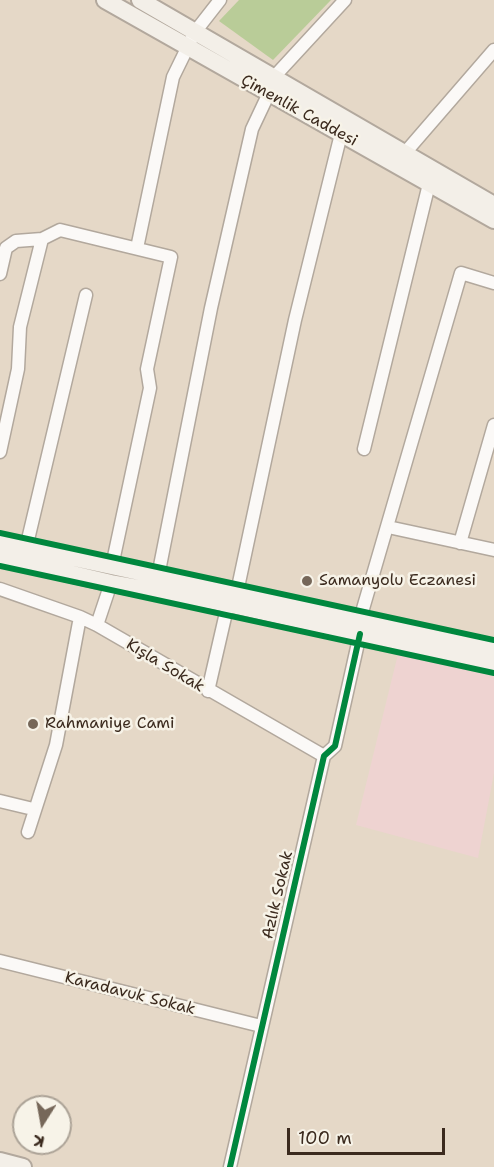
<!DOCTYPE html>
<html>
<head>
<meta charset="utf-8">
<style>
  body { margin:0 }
  #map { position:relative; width:494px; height:1167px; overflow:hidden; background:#e5d8c7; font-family:"Shantell Sans",sans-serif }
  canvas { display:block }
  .north { position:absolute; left:12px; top:1095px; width:60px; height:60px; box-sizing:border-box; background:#f7f3e8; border:2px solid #aca397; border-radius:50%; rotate:191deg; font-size:16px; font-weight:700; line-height:24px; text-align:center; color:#3b2a1e }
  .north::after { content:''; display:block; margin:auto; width:21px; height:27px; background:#766759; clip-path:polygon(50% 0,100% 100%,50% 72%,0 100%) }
  .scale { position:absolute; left:287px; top:1128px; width:158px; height:27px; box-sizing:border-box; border:3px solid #3b2a1e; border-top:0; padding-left:8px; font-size:18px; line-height:21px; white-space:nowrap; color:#3b2a1e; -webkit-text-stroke:4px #f7f3e8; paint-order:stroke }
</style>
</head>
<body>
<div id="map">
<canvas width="494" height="1167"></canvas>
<div class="north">K</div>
<div class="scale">100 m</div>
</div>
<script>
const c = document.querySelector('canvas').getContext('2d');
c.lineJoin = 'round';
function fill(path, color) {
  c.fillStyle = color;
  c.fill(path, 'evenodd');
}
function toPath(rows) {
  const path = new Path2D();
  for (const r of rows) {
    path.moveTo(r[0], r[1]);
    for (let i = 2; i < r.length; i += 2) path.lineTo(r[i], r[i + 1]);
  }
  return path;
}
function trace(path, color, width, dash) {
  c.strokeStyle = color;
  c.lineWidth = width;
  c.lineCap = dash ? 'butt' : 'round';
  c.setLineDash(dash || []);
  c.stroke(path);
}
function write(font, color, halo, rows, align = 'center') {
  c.font = font + ' "Shantell Sans",sans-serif';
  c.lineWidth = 5;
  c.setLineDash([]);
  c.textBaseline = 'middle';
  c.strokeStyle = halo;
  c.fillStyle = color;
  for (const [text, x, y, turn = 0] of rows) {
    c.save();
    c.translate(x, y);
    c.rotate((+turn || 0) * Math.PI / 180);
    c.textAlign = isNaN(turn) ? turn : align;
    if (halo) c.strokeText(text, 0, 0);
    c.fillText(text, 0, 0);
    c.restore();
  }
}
fill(toPath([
  [399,650,494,672,494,773,478,858,356,825]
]), '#eed3d1');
fill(toPath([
  [239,0,331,0,273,60,219,21]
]), '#b9cc98');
const street = toPath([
  [274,77,345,0],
  [404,154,494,50],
  [137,248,173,77,195,32,220,0],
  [0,274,6,248,16,241,42,239,60,230,171,257,147,369,150,388,112,566],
  [364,449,429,184],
  [0,452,18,369,20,327,42,239],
  [388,527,494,550],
  [460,543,494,425],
  [26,548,86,295],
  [158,576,211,308,252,129,269,93],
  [0,589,80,617,97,625,324,756],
  [237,592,295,320,341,134],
  [360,619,461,273,494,283],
  [97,625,111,583],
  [208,691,228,604],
  [0,801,33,809],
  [28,832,56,745,80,617],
  [0,961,261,1026],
  [230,1167,324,756,335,746,360,634]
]);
const secondary = toPath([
  [105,0,494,220],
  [140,0,494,205],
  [0,542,494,648],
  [0,557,111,583,228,604,494,664],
  [0,1161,23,1167]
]);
trace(street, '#b2a89d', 15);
trace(secondary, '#b2a89d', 20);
trace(street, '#fbf9f7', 12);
trace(secondary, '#f3efe8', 16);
trace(toPath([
  [0,533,494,640],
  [0,566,494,673],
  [230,1167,324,756,335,746,360,634]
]), '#00873e', 6);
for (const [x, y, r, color] of [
  [307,581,6,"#766759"],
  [33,724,6,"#766759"]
]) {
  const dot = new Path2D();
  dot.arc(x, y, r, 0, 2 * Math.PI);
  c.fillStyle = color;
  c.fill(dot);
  trace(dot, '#f7f3e8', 2);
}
write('16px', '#3b2a1e', '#f7f3e8', [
  ["Çimenlik Caddesi",299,111,29],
  ["Kışla Sokak",165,666,31],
  ["Azlık Sokak",278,895,-77],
  ["Karadavuk Sokak",130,994,14]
]);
write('16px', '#3b2a1e', '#f7f3e8', [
  ["Samanyolu Eczanesi",319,581],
  ["Rahmaniye Cami",45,724]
], 'left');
</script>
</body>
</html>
